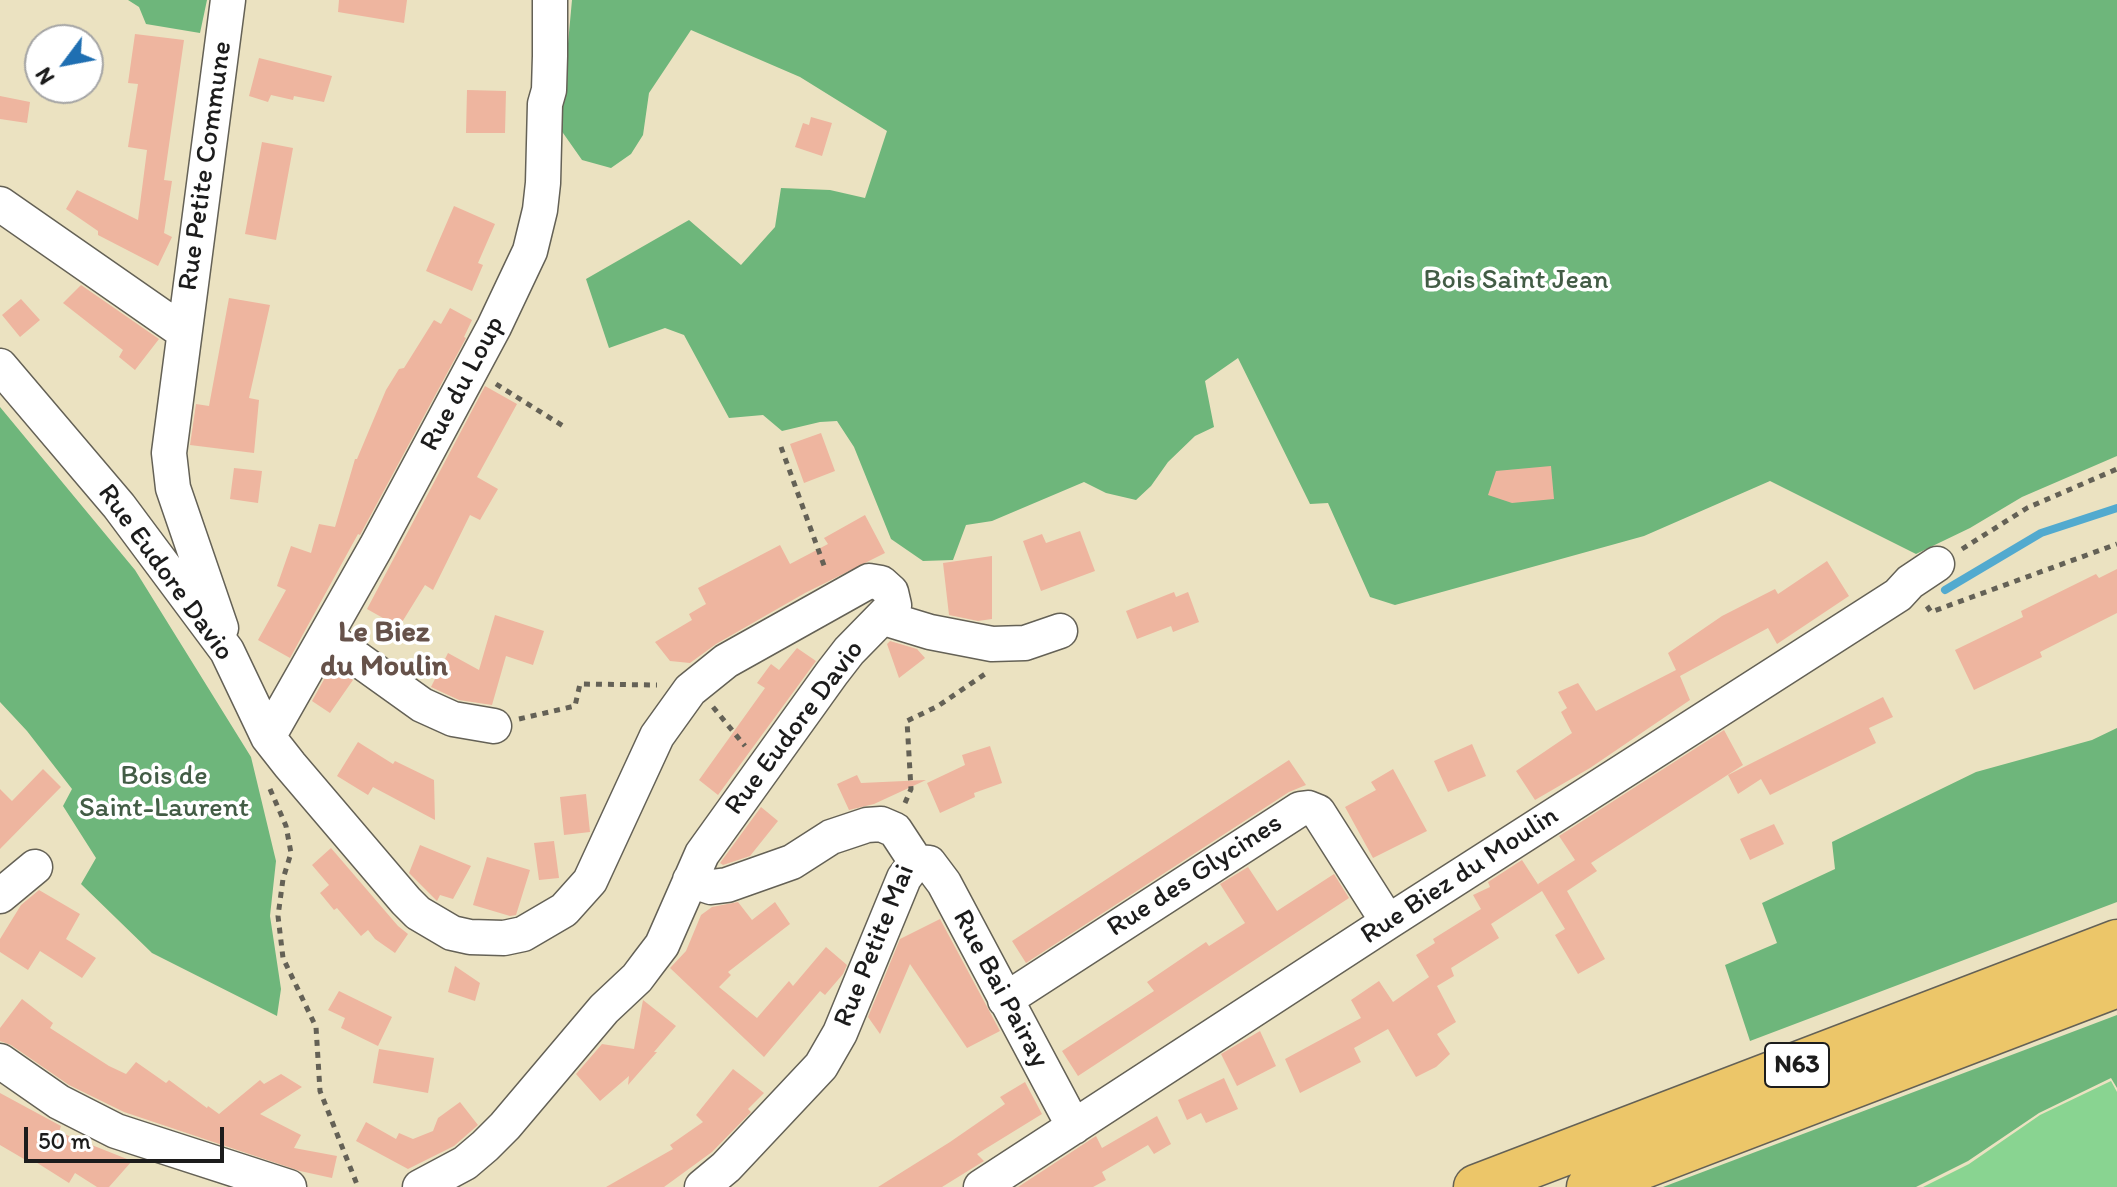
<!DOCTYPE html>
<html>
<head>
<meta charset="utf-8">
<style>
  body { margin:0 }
  #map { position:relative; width:2117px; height:1187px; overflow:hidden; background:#ebe2c1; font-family:Itim,sans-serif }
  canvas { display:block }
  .north { position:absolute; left:24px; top:24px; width:80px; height:80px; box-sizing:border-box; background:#fff; border:2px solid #a4a4a4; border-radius:50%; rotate:238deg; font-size:22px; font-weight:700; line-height:32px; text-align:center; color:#1c1c1c }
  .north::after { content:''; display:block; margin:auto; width:28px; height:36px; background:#1f6fb2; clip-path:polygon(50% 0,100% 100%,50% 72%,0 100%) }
  .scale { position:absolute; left:24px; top:1127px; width:200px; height:36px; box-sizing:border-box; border:4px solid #1c1c1c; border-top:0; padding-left:10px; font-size:24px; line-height:28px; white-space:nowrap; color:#1c1c1c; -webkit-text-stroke:6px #fff; paint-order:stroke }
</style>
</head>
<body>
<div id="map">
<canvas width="2117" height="1187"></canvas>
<div class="north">N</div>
<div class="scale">50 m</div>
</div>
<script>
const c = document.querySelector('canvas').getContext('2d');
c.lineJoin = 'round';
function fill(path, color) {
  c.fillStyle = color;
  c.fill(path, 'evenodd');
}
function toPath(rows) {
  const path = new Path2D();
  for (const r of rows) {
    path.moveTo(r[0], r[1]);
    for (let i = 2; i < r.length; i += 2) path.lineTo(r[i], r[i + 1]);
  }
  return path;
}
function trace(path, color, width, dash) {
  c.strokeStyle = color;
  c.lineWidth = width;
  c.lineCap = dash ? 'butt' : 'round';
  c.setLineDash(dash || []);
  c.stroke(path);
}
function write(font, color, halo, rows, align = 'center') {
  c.font = font + ' Itim,sans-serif';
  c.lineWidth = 7;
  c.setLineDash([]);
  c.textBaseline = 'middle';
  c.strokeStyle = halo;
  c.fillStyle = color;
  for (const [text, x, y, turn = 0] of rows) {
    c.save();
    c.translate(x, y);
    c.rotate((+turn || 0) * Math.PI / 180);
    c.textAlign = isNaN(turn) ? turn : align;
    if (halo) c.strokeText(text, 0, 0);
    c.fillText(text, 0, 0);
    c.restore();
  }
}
fill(toPath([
  [2111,1081,2117,1092,2117,1187,1923,1187,1969,1164,2040,1115]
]), '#89d491');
fill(toPath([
  [128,0,207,0,200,33,146,24,139,7],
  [572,0,2117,0,2117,456,2022,497,1970,528,1916,554,1770,481,1644,536,1395,605,1370,597,1328,503,1310,504,1238,358,1205,381,1214,427,1195,436,1168,462,1151,486,1136,500,1106,493,1084,482,992,521,966,525,953,560,923,561,891,539,854,447,837,421,820,422,782,431,763,415,729,418,684,335,665,328,609,348,586,279,689,220,741,265,775,227,781,188,830,190,865,198,887,131,800,77,691,30,649,93,643,135,631,154,611,168,582,160,556,123,563,98],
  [0,407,135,570,251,757,276,861,270,916,281,989,277,1016,152,953,81,884,96,858,63,806,72,789,27,731,0,702],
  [2117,728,2117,902,1750,1041,1725,965,1777,943,1762,903,1835,869,1832,842,1976,772,2092,740],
  [2117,1015,2117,1088,2111,1078,2039,1113,1968,1161,1916,1187,1663,1187]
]), '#6eb67b');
trace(toPath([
  [1945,590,2041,533,2117,508]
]), '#52aacf', 8);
fill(toPath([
  [339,0,407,0,404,23,338,12],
  [135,34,184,40,164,180,172,181,164,233,172,237,158,266,98,235,98,231,66,209,77,190,138,220,147,150,128,147,138,84,128,83],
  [259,58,332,76,324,102,294,96,293,100,271,95,268,102,249,96],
  [467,90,506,91,505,133,466,133],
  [0,96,30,102,27,123,0,119],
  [811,117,832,123,822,156,795,147,803,123,809,125],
  [262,142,293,148,276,240,245,234],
  [454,206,495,224,478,263,483,265,472,291,426,271],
  [81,285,159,339,135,370,119,357,123,350,63,303],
  [229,298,270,305,249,398,259,400,254,453,190,445,196,404,209,406],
  [21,299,40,320,20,337,2,315],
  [450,308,472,320,464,337,466,338,360,535,358,534,290,658,258,640,286,590,277,586,291,546,311,553,319,524,335,527,355,459,357,459,386,390,399,369,404,368,434,320,441,324],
  [485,386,517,404,477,477,498,489,480,520,470,515,433,590,425,585,399,627,367,609],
  [821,433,835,471,804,483,790,444],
  [1551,466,1554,499,1512,503,1488,495,1496,471],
  [234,468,262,471,258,503,230,499],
  [865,515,885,553,805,593,716,644,690,663,670,661,655,642,692,620,689,614,706,604,698,588,780,545,790,564,828,544,824,538],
  [1080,531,1095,571,1041,591,1023,541,1042,534,1046,543],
  [992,556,992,619,978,621,949,615,943,563],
  [1827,561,1849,596,1777,644,1768,628,1680,676,1690,700,1590,768,1535,800,1516,771,1572,733,1561,712,1567,708,1558,692,1578,683,1596,711,1676,670,1668,653,1722,616,1775,589,1778,594],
  [2117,569,2117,613,2040,652,2042,657,1974,690,1955,650,2023,617,2021,611,2096,574,2099,578],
  [1174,592,1176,597,1188,592,1199,622,1173,632,1171,626,1137,639,1126,611],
  [495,615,544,631,533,665,506,656,492,705,459,700,431,687,448,653,479,670],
  [890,641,917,649,925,658,899,678,887,644],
  [797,648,816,661,718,795,699,780,765,688,757,683,771,664,779,670],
  [332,665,353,680,330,713,312,701],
  [1883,697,1893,717,1869,728,1876,743,1770,795,1761,779,1738,794,1728,775],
  [1724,730,1743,765,1591,863,1597,871,1567,891,1605,959,1578,974,1555,935,1565,929,1542,891,1491,924,1499,938,1451,968,1454,976,1437,986,1456,1022,1437,1034,1450,1054,1436,1067,1416,1077,1388,1029,1354,1048,1361,1062,1300,1093,1285,1059,1361,1018,1351,1000,1379,981,1393,1002,1429,977,1416,955,1435,943,1433,939,1481,909,1473,895,1490,887,1488,882,1522,860,1539,886,1538,884,1575,860,1559,836],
  [358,742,393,764,395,761,434,780,435,820,373,787,368,795,337,776],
  [1472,744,1486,776,1448,792,1434,761],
  [990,746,1002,783,974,793,975,797,940,813,927,783,965,765,962,755],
  [1289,760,1306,785,1289,792,1026,963,1012,941],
  [43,769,61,787,0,849,0,789,12,801],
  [1393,769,1427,831,1373,858,1345,807,1376,790,1371,782],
  [857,775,861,783,926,780,874,804,849,810,837,784],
  [586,794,590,832,564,835,560,797],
  [761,807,778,821,750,856,723,865,720,863],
  [1774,824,1784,844,1750,860,1740,839],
  [554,841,559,878,539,880,534,843],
  [420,845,471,866,453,899,440,895,437,901,409,873],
  [331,848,398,926,408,934,395,953,375,939,368,930,361,936,337,908,334,910,320,893,329,885,312,865],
  [487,857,530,870,516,915,510,916,473,905],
  [1248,867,1277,911,1334,874,1349,898,1078,1076,1062,1051,1154,991,1147,982,1206,942,1209,946,1245,923,1220,884],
  [39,890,80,914,66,939,96,958,82,978,40,951,28,970,0,952,0,939,21,905],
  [738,902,752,920,775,902,790,924,728,972,731,975,719,987,757,1018,789,981,793,986,826,947,847,965,843,974,825,995,820,991,764,1057,670,968,686,951,701,915,712,907],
  [940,919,1000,1031,967,1048,910,964,880,1034,868,1017,900,939],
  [455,966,480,983,475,1001,448,992],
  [339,991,392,1017,378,1046,341,1028,345,1018,328,1010],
  [22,999,53,1023,50,1028,109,1066,126,1074,136,1062,166,1083,169,1080,207,1108,208,1106,219,1114,260,1080,264,1084,281,1074,302,1087,260,1114,301,1135,294,1148,337,1156,332,1178,300,1171,124,1112,69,1085,11,1045,0,1041,0,1028],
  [643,1000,676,1026,654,1052,657,1052,628,1085,629,1076,600,1101,576,1074,602,1044,634,1049],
  [1260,1031,1276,1066,1237,1086,1221,1054],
  [379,1049,434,1058,428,1093,373,1083],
  [733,1069,764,1093,748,1109,751,1112,712,1152,664,1187,606,1187,673,1149,670,1145,703,1122,696,1115],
  [1224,1078,1238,1109,1206,1123,1201,1113,1187,1120,1178,1100],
  [1025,1082,1042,1114,977,1154,984,1161,942,1187,878,1187,950,1142,1005,1104,1000,1097],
  [0,1093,61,1126,59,1132,132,1161,109,1187,97,1187,75,1173,69,1183,31,1159,29,1162,0,1145],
  [460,1102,478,1125,454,1146,408,1169,356,1141,366,1122,396,1139,399,1133,413,1139,433,1131,438,1118],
  [1157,1116,1171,1144,1154,1154,1148,1145,1102,1172,1106,1180,1093,1187,1018,1187,1096,1136,1102,1148]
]), '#eeb59f');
const minor = toPath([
  [0,204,184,332],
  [0,366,119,506,227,651,268,737,290,765,406,901,418,913,452,933,470,937,504,938,523,934,564,910,590,881,657,736,690,690,726,661,869,581,881,583,891,592,894,605,849,651,832,673,702,854,662,945,649,962,637,978,604,1009,505,1126,485,1146,465,1163,420,1187],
  [884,618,930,632,992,644,1025,643,1060,631],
  [221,628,173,488,169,453,228,0],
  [327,637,422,705,453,719,494,726],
  [268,737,376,547,494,327,530,251,540,210,543,183,545,104,549,90,550,56,550,0],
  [916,862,929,863,944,883,1074,1127],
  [690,880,711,887,727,885,792,862,831,837,867,825,881,824,895,830,916,862],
  [0,896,35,867],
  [1005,1000,1300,809,1308,808,1318,812,1388,922],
  [0,1061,59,1102,116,1131,289,1187],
  [702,1187,726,1167,821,1066,840,1033,904,878,916,862],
  [981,1187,1388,922,1898,595,1910,582,1937,564]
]);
const highway = toPath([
  [1476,1187,2117,942],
  [1589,1187,2117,985]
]);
trace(minor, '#646156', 37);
trace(highway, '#646156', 47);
trace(toPath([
  [496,384,563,426],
  [781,447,826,571],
  [1962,549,2027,508,2117,469],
  [1927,606,1931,612,2117,544],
  [713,707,745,746],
  [519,719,575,706,580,684,657,685],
  [270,789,286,826,291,853,283,879,278,916,283,958,316,1027,320,1091,358,1187],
  [905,803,911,789,907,721,938,706,988,672]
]), '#646156', 5, [6, 6]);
trace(minor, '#fff', 34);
trace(highway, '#ecc669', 44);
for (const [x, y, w] of [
  [1797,1065,64]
]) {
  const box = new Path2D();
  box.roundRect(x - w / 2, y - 22, w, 44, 6);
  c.fillStyle = '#fff';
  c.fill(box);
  trace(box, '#1c1c1c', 2);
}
write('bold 26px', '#1c1c1c', null, [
  ["N63",1797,1065]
]);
write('28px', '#1c1c1c', '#fff', [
  ["Rue Petite Commune",206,166,-82],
  ["Rue du Loup",463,384,-62],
  ["Rue Eudore Davio",165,573,54],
  ["Rue Eudore Davio",795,728,-53],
  ["Rue des Glycines",1195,876,-33],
  ["Rue Biez du Moulin",1460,876,-33],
  ["Rue Petite Mai",875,946,-68],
  ["Rue Bai Pairay",1000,989,62]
]);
write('28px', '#425c45', '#fff', [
  ["Bois Saint Jean",1516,281],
  ["Bois de",164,777],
  ["Saint-Laurent",164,809]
]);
write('bold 30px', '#66524a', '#fff', [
  ["Le Biez",384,633],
  ["du Moulin",384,667]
]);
</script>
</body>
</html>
